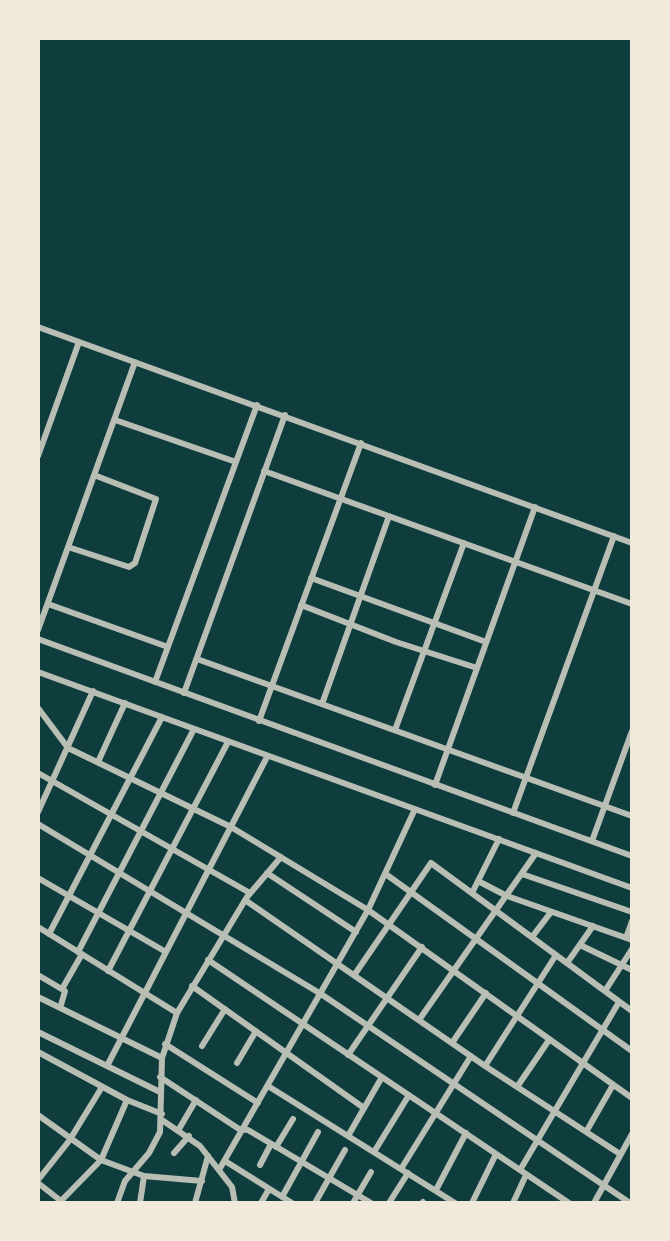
<!DOCTYPE html>
<html>
<head>
<meta charset="utf-8">
<style>
  body { margin:0 }
  #map { position:relative; width:670px; height:1241px; overflow:hidden; background:#0f3d3e; font-family:Helvetica,sans-serif }
  canvas { display:block }
  .frame { position:absolute; inset:0; border:40px solid #f1e9da; pointer-events:none }
</style>
</head>
<body>
<div id="map">
<canvas width="670" height="1241"></canvas>
<div class="frame"></div>
</div>
<script>
const c = document.querySelector('canvas').getContext('2d');
c.lineJoin = 'round';
function toPath(rows) {
  const path = new Path2D();
  for (const r of rows) {
    path.moveTo(r[0], r[1]);
    for (let i = 2; i < r.length; i += 2) path.lineTo(r[i], r[i + 1]);
  }
  return path;
}
function trace(path, color, width, dash) {
  c.strokeStyle = color;
  c.lineWidth = width;
  c.lineCap = dash ? 'butt' : 'round';
  c.setLineDash(dash || []);
  c.stroke(path);
}
trace(toPath([
  [38,327,632,543],
  [115,420,236,462],
  [38,456,79,342],
  [264,471,632,604],
  [68,547,129,567,135,563,156,499,94,475],
  [311,578,486,642],
  [48,604,168,647],
  [301,605,396,642,477,668],
  [38,630,135,362],
  [38,639,632,856],
  [197,659,632,816],
  [38,672,632,888],
  [155,682,257,405],
  [184,693,285,415],
  [322,704,389,516],
  [38,708,68,748,231,827,368,910,632,1098],
  [259,721,361,443],
  [395,730,464,543],
  [98,762,125,703],
  [38,773,250,893],
  [435,785,535,507],
  [38,812,93,691],
  [513,813,614,536],
  [38,824,321,994,630,1203],
  [592,841,632,731],
  [267,873,356,932],
  [522,874,632,912],
  [387,875,632,1051],
  [38,878,166,952],
  [478,881,507,896,632,940],
  [472,893,499,839],
  [245,900,485,1066,620,1154],
  [38,927,177,1013],
  [49,934,162,717],
  [532,937,551,912],
  [626,938,632,921],
  [580,945,632,970],
  [78,952,194,729],
  [208,960,569,1203],
  [567,963,593,926],
  [108,971,228,742],
  [355,974,431,863,632,1011],
  [38,975,65,991,61,1005],
  [192,986,364,1108],
  [62,989,82,954],
  [605,991,632,949],
  [38,997,162,1058],
  [419,1020,536,853],
  [38,1032,160,1092],
  [452,1043,486,993],
  [165,1044,258,1103],
  [202,1046,225,1009],
  [38,1052,127,1100,162,1114],
  [348,1055,422,947],
  [237,1063,256,1031],
  [107,1066,267,757],
  [485,1066,556,955],
  [160,1077,239,1129,248,1130,371,1203],
  [268,1086,455,1203],
  [517,1087,549,1040],
  [38,1115,101,1160,144,1176,202,1181],
  [162,1120,200,1146,232,1187,235,1203],
  [179,1129,196,1100],
  [586,1132,613,1085],
  [348,1136,382,1077],
  [276,1147,293,1119],
  [374,1152,409,1095],
  [174,1153,189,1136],
  [225,1161,292,1203],
  [260,1165,271,1144],
  [401,1169,471,1056],
  [219,1170,368,910,415,809],
  [520,1170,619,1002],
  [38,1180,69,1141,102,1087],
  [38,1183,61,1201],
  [436,1190,466,1133],
  [282,1197,318,1132],
  [59,1203,101,1160,127,1100],
  [117,1203,125,1181,149,1153,160,1132,162,1058,177,1013,247,897,281,857],
  [140,1203,144,1176],
  [195,1203,208,1156],
  [261,1203,269,1189],
  [315,1203,345,1150],
  [353,1203,371,1172],
  [389,1203,408,1173],
  [422,1203,423,1202],
  [472,1203,496,1154],
  [513,1203,526,1175],
  [594,1203,632,1134]
]), '#b8beb3', 6);
</script>
</body>
</html>
